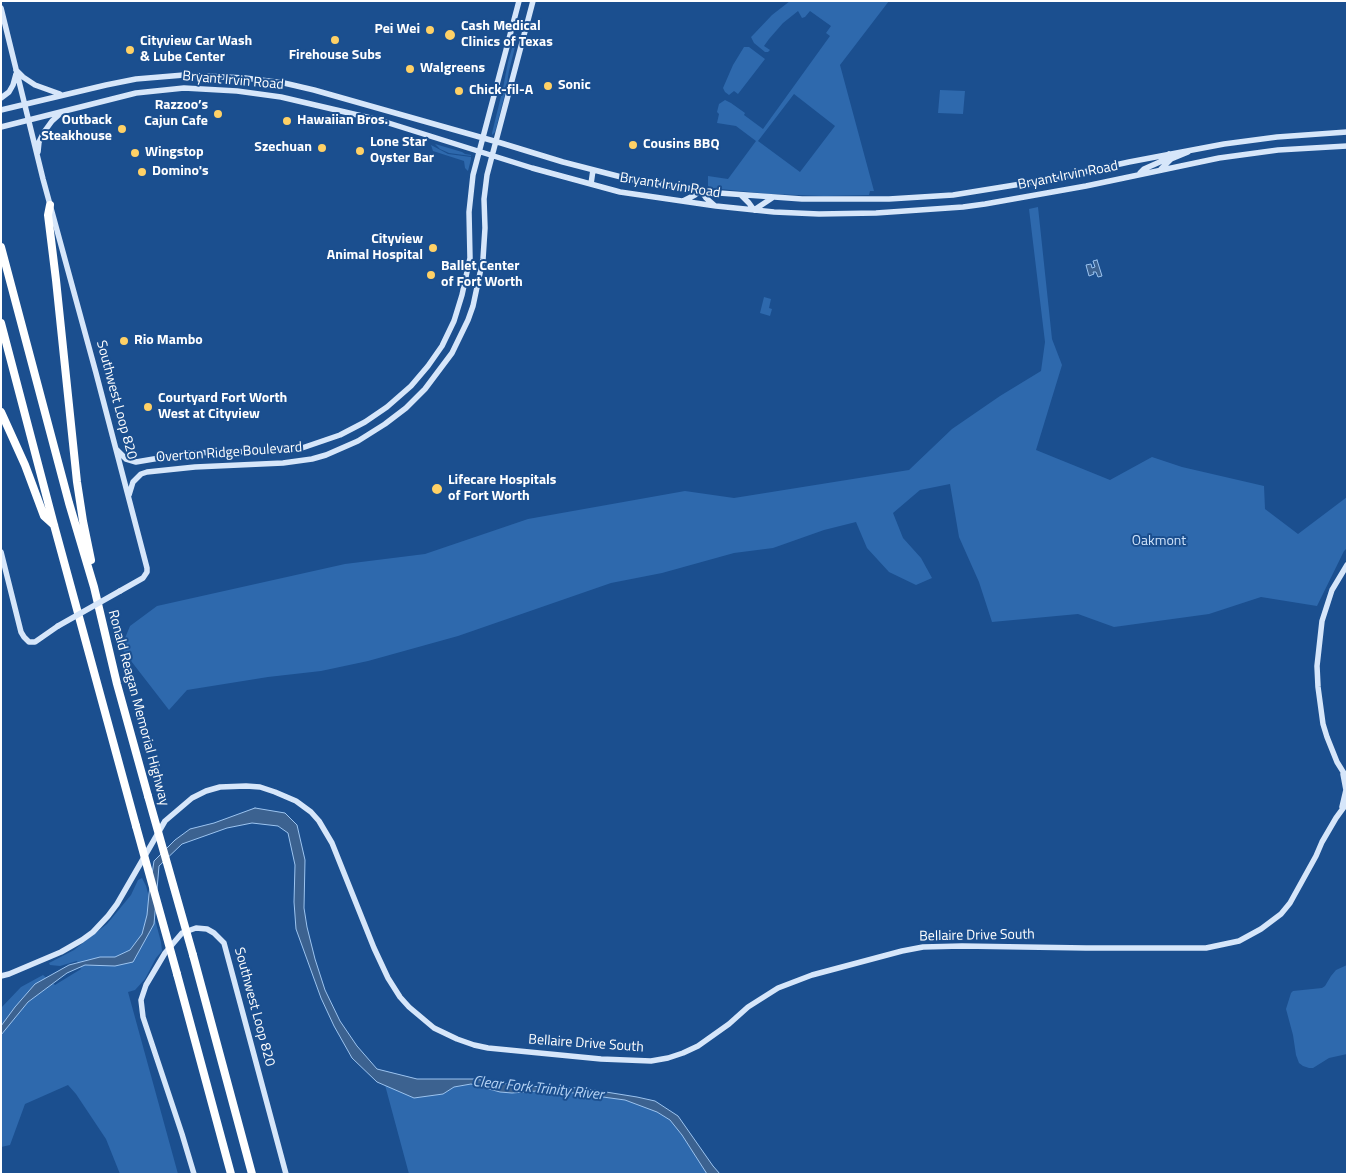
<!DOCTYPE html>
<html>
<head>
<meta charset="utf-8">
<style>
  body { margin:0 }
  #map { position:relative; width:1348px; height:1175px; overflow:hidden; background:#1b4f8f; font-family:"Titillium Web",sans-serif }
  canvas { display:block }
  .frame { position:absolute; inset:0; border:2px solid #fff; pointer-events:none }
</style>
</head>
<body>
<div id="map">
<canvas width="1348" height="1175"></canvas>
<div class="frame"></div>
</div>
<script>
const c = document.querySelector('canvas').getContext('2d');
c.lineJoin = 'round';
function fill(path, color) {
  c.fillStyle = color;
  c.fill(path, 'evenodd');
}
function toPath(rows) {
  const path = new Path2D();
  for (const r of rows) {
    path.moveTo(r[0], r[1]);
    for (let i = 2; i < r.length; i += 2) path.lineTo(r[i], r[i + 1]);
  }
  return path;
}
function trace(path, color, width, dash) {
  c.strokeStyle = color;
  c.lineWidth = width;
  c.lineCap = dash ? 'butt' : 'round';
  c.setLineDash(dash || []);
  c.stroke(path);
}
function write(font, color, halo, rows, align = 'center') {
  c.font = font + ' "Titillium Web",sans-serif';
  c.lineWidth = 4;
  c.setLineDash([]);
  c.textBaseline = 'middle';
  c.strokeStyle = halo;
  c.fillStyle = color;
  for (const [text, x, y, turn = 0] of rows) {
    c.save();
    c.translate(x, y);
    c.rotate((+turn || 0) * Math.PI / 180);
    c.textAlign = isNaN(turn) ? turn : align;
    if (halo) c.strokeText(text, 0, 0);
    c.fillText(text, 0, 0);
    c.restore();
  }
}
fill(toPath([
  [790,1,889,1,840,65,874,191,870,191,869,195,824,196,769,194,711,188,708,186,708,176,728,179,756,141,736,126,717,123,719,114,717,112,719,104,725,100,731,103,745,113,744,115,763,129,830,36,826,33,831,26,810,11,805,17,802,18,798,11,783,23,769,39,764,46,770,50,768,52,765,52,754,43,751,37,754,34,772,15],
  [794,94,835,126,800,172,758,141],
  [516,34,517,34,517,39,509,71,506,90,495,132,492,135,492,133,503,88,508,62],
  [744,47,749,47,765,59,738,94,734,91,729,95,725,92,723,88,733,65],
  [940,90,965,91,963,114,938,113],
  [435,144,462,152,465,154,471,155,471,156,449,153,440,149],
  [431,145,448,154,471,157,471,159,468,171,465,168,464,161,433,151],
  [1038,207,1052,339,1062,365,1036,450,1110,480,1152,457,1182,467,1264,486,1265,509,1298,534,1347,497,1347,548,1344,551,1317,606,1261,597,1209,614,1114,627,1078,614,992,622,979,582,959,537,950,484,920,490,893,513,903,538,921,558,932,578,916,585,889,572,867,548,856,522,824,530,773,548,734,553,662,573,611,583,458,636,368,661,321,671,268,677,187,690,169,710,121,648,130,626,157,606,345,564,425,554,528,519,685,491,734,498,909,470,952,429,1000,396,1041,371,1045,342,1029,209],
  [764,297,771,299,769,308,772,309,770,316,760,313],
  [142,878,146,886,161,942,162,951,156,958,145,979,135,990,128,992,178,1174,120,1174,106,1139,76,1094,68,1085,25,1104,10,1145,1,1147,1,1008,21,987,43,975,55,985,81,969,77,961,60,966,50,965,49,963,74,950,107,924,131,895,138,880],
  [1347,965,1347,1054,1329,1058,1313,1068,1309,1068,1303,1066,1299,1063,1296,1055,1293,1035,1286,1009,1291,993,1293,991,1322,988,1325,986,1331,976,1336,970],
  [471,1084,500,1092,512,1093,536,1091,566,1092,625,1100,657,1112,670,1120,682,1135,707,1174,409,1174,385,1085,414,1098,443,1094,454,1087]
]), '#2e69ad');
const water = toPath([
  [1097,260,1102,276,1098,277,1096,272,1093,272,1094,274,1089,276,1086,265,1091,264,1092,268,1095,267,1093,261,1097,260],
  [255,808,285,813,297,825,305,860,304,908,307,927,315,959,325,990,340,1021,357,1046,377,1069,417,1079,474,1079,521,1086,581,1088,637,1097,655,1101,678,1116,713,1166,720,1174,707,1174,682,1135,670,1120,657,1112,625,1100,566,1092,536,1091,512,1093,500,1092,471,1084,454,1087,443,1094,414,1098,377,1082,352,1058,334,1026,321,998,296,929,294,902,295,865,288,833,278,826,252,823,227,828,182,844,159,866,154,924,133,962,115,966,85,965,67,973,28,1002,1,1035,1,1026,15,1007,35,984,69,965,100,957,115,957,130,950,142,934,147,915,149,894,154,861,175,840,190,829,214,823,255,808]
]);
fill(water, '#3c6290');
trace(water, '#9cc4f0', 1);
trace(toPath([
  [1,8,43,179,96,373,147,568,147,572,143,578,120,591],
  [16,70,23,77,35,85,60,94],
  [1,98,9,92,13,85,16,74],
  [1,110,106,85,136,79,184,75,245,78,284,83,314,90,501,143,563,162,629,179,719,193,802,199,889,199,953,195,1052,179,1129,162,1224,144,1277,137,1347,132],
  [1,127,136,93,184,88,237,91,281,97,379,120,532,168,620,192,716,206,774,212,819,214,876,213,963,207,985,204,1086,186,1219,158,1278,150,1347,146],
  [38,152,39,142,44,132,52,121,62,112],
  [1161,169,1171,159,1188,152],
  [1140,173,1144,169,1162,161,1169,154],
  [591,184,593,170],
  [741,195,749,203,754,210],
  [683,201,695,195,701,190,706,198,714,205],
  [754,210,772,198],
  [116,449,126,459,136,462,189,453,267,451,302,448,340,435,365,422,387,407,411,386,428,366,442,346,454,321,462,295,470,258,469,212,473,175,519,1],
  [129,495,133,482,141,474,147,472,195,467,283,463,312,459,326,455,358,441,385,424,406,408,425,389,452,353,468,320,473,306,483,259,485,228,484,199,487,175,533,1],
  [1,552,21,632,24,637,29,642,35,642,58,626],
  [1347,565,1332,590,1322,621,1317,666,1318,687,1323,724,1327,737,1337,762,1347,778],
  [1342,807,1346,790,1343,774],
  [1,976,9,974,61,952,82,940,93,932,108,916,117,904,165,821,192,798,206,791,220,787,246,786,260,787,275,792,296,801,311,812,319,821,332,843,374,948,388,978,400,997,409,1007,434,1028,457,1039,474,1045,488,1048,601,1059,651,1061,668,1058,683,1053,698,1046,729,1024,748,1007,778,988,812,975,902,951,923,947,962,946,1086,948,1206,948,1239,941,1261,929,1281,914,1290,903,1316,856,1322,842,1336,818,1347,803],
  [194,1174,182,1134,143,1017,141,1000,146,985,165,953,182,933,196,928,207,929,214,933,224,943,286,1174]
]), '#d6e6fa', 5.5);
trace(toPath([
  [50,205,48,215,56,280,77,482,83,521,91,560],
  [1,247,69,503,94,587,117,684,148,796],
  [1,323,54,525,136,826],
  [1,412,25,465,44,516,54,525],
  [193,955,252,1174],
  [177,974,231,1174]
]), '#fff', 8);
trace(toPath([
  [58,626,120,591]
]), '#d6e6fa', 5.5);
trace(toPath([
  [148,796,193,955],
  [136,826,177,974]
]), '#fff', 8);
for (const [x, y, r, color] of [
  [430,30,5,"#ffd166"],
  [450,35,6,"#ffd166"],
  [335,40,5,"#ffd166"],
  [130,50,5,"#ffd166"],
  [410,69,5,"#ffd166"],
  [548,86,5,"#ffd166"],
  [459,91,5,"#ffd166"],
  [218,114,5,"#ffd166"],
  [287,121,5,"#ffd166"],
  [122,129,5,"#ffd166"],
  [633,145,5,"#ffd166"],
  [322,148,5,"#ffd166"],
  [360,151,5,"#ffd166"],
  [135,153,5,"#ffd166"],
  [142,172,5,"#ffd166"],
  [433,248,5,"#ffd166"],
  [431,275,5,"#ffd166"],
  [124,341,5,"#ffd166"],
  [148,407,5,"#ffd166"],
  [437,489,6,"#ffd166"]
]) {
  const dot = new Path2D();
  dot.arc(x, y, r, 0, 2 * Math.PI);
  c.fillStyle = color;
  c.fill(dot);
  trace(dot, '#1b4f8f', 2);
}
write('bold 14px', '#fff', '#1b4f8f', [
  ["Cash Medical",461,27],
  ["Clinics of Texas",461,43],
  ["Pei Wei",420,30,"right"],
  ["Cityview Car Wash",140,42],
  ["& Lube Center",140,58],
  ["Firehouse Subs",335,56,"center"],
  ["Walgreens",420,69],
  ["Sonic",558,86],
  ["Chick-fil-A",469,91],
  ["Razzoo’s",208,106,"right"],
  ["Cajun Cafe",208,122,"right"],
  ["Outback",112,121,"right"],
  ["Steakhouse",112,137,"right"],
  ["Hawaiian Bros.",297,121],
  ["Lone Star",370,143],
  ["Oyster Bar",370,159],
  ["Cousins BBQ",643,145],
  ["Szechuan",312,148,"right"],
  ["Wingstop",145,153],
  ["Domino's",152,172],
  ["Cityview",423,240,"right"],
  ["Animal Hospital",423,256,"right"],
  ["Ballet Center",441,267],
  ["of Fort Worth",441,283],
  ["Rio Mambo",134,341],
  ["Courtyard Fort Worth",158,399],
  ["West at Cityview",158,415],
  ["Lifecare Hospitals",448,481],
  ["of Fort Worth",448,497]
], 'left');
write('14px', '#fff', '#1b4f8f', [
  ["Bryant Irvin Road",233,81,5],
  ["Bryant Irvin Road",1068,176,-11],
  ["Bryant Irvin Road",670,186,9],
  ["Southwest Loop 820",116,400,75],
  ["Overton Ridge Boulevard",229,453,-4],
  ["Ronald Reagan Memorial Highway",138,708,75],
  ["Bellaire Drive South",977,936,-1],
  ["Southwest Loop 820",254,1007,75],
  ["Bellaire Drive South",586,1044,4]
]);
write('14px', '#cfe3fa', '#1b4f8f', [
  ["Oakmont",1159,542]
]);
write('italic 15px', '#b5d3f5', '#1b4f8f', [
  ["Clear Fork Trinity River",538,1089,6]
]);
</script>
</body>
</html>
